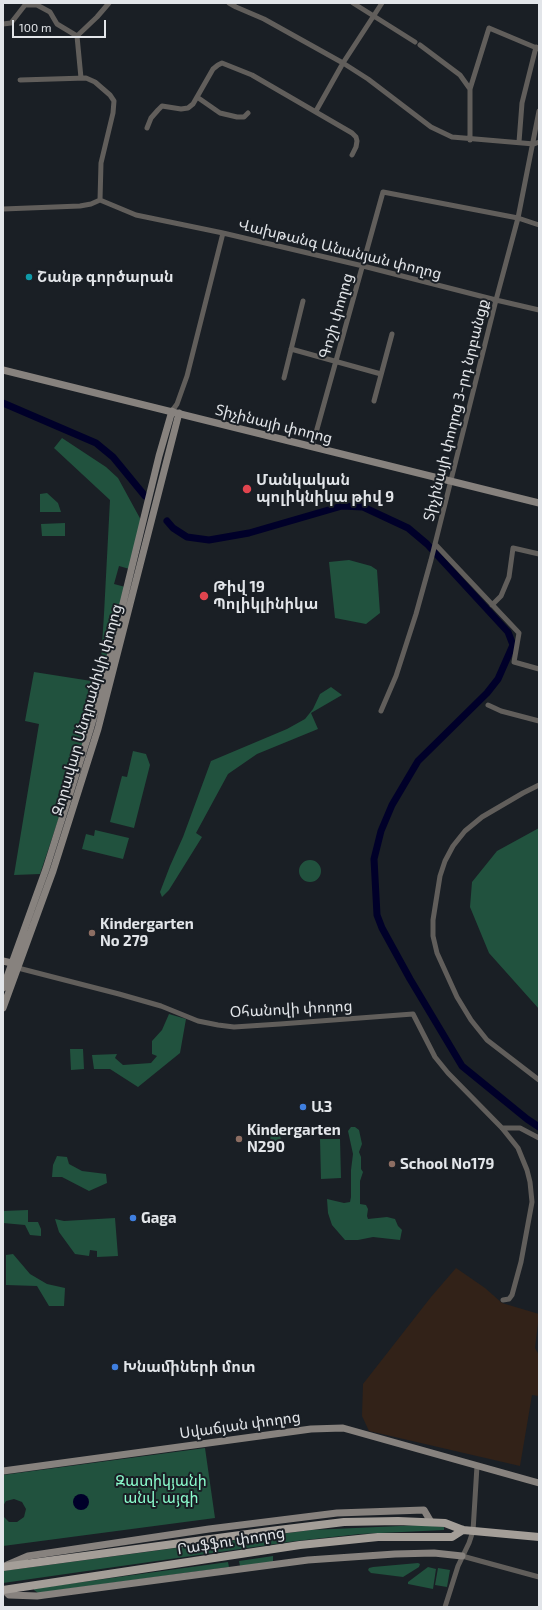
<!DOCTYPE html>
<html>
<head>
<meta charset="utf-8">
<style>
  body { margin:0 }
  #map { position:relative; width:542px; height:1610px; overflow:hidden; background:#1a1f25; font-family:"Exo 2",sans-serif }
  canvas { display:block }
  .frame { position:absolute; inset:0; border:4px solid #e2e5e9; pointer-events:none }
  .scale { position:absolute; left:12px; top:20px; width:94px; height:18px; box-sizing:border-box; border:2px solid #e2e5e9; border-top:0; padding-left:5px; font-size:12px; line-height:14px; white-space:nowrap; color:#e2e5e9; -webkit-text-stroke:3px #1a1f25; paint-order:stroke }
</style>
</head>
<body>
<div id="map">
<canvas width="542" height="1610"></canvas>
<div class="frame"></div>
<div class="scale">100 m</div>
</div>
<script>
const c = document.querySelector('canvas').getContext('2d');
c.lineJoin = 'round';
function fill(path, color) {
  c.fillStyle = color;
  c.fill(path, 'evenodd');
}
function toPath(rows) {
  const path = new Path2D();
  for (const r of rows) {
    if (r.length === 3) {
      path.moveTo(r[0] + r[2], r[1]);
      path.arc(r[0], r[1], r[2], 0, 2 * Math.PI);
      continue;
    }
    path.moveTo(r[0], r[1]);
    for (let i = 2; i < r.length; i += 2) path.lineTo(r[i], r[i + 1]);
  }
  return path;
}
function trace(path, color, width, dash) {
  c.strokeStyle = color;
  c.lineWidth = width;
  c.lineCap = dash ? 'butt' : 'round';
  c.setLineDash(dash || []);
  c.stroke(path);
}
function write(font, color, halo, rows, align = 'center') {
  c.font = font + ' "Exo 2","Noto Sans Armenian",sans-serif';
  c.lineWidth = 4;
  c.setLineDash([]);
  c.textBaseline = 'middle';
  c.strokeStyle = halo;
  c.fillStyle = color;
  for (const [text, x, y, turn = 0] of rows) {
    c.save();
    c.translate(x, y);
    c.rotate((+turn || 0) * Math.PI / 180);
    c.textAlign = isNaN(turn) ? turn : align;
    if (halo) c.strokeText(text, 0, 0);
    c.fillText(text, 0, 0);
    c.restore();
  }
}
fill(toPath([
  [456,1268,485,1288,502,1303,539,1314,535,1348,539,1355,539,1396,532,1395,520,1466,369,1431,362,1416,363,1384,431,1297]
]), '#322218');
fill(toPath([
  [62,438,106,467,118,478,142,522,133,570,119,566,114,584,129,588,107,675,97,674,101,660,104,614,110,500,54,448],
  [47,493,58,503,61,512,40,512,40,494],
  [65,523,65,536,42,536,41,524],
  [349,560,371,566,377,570,380,613,366,624,335,618,329,562],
  [34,672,104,683,40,874,14,875,39,724,25,721],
  [331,687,342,695,311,713,318,729,257,754,228,774,196,833,202,837,169,890,162,897,160,892,170,866,183,837,211,761,287,729,305,719,313,709,320,694],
  [133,751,146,754,150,765,134,828,110,822,122,776,127,777],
  [539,828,539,1009,489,953,470,907,472,882,497,851],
  [95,830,129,838,123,859,82,849,86,834,94,836],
  [310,871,11],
  [169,1014,186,1019,180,1053,138,1087,110,1069,94,1069,92,1055,117,1054,115,1058,123,1065,151,1063,157,1056,152,1054,152,1041,162,1030],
  [70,1049,83,1049,84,1069,71,1070],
  [351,1127,355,1127,359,1130,362,1144,359,1152,361,1157,361,1169,363,1172,360,1181,360,1204,366,1205,368,1209,367,1216,368,1219,387,1217,395,1219,398,1226,402,1230,400,1240,373,1237,358,1240,345,1240,332,1225,328,1213,327,1199,344,1203,350,1202,351,1197,351,1170,353,1154,348,1131],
  [280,1131,281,1144,278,1145,275,1142,270,1143,271,1132],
  [320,1139,340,1139,341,1178,321,1179],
  [57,1156,67,1157,69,1164,82,1171,106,1174,107,1183,89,1191,62,1177,52,1177,53,1165],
  [28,1210,28,1222,38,1222,41,1229,41,1236,30,1235,25,1225,3,1223,3,1211],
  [115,1218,118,1256,97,1257,97,1251,90,1250,89,1256,75,1254,59,1232,55,1219,64,1221],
  [13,1254,30,1274,47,1284,65,1288,64,1306,49,1306,37,1286,6,1285,6,1255],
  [205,1448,215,1518,3,1546,3,1516,9,1522,17,1522,24,1517,26,1509,22,1502,14,1499,6,1501,3,1506,3,1475],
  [422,1525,444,1527,444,1530,360,1534,296,1541,3,1583,3,1571,311,1530],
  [273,1556,273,1562,240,1566,239,1561],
  [228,1562,229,1567,38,1593,34,1590,34,1589,46,1587],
  [418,1563,420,1564,419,1567,403,1577,371,1573,368,1570,369,1568,373,1567],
  [428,1567,436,1569,433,1589,408,1584,408,1582],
  [438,1568,450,1570,447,1587,435,1585]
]), '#21523e');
fill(toPath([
  [81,1502,8]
]), '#000029');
trace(toPath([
  [3,403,96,443,113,457,145,496],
  [167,521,173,528,187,537,209,540,249,533,342,506,363,507,408,528,427,544,508,632,513,645,498,679,487,693,418,761,392,805,381,831,374,859,377,915,382,928,410,979,462,1066,527,1119,539,1127]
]), '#000029', 7);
trace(toPath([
  [229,3,236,7,264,19,343,63,368,79,431,127,452,137,534,144,539,142],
  [353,3,415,42],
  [3,24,11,23,25,5,37,5,50,12,57,24,77,36,81,78],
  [77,36,97,17,109,3],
  [420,45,460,75,470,89],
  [20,80,86,78,95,82,110,95,114,101,113,113,101,163,100,200,136,215,223,233,363,266,496,300,539,310],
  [197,97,220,113,237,117,244,117,248,113],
  [316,111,343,63,382,3],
  [147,128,151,118,158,110,162,106,181,109,188,108,193,104,213,69,218,65,222,63,252,75,352,133,356,137,357,141,356,147,352,155],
  [470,140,470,89,489,28,539,49],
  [519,142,522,103,536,47],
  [3,209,80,206,91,204,100,200],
  [291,349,381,374],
  [284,378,303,301],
  [374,401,392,334],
  [172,411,177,404,187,376,223,233],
  [312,447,383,192,518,218,539,225],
  [435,544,519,633,514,662,539,669],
  [492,605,501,596,509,577,513,548,539,554],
  [488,705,501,711,539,721],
  [381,711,396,676,416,614,431,560,496,300,518,218,539,111],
  [539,785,523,793,482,817,465,831,453,846,445,861,440,876,433,920,433,936,437,953,457,997,471,1020,487,1040,539,1080],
  [18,968,119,994,161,1006,198,1021,218,1025,234,1027,280,1024,413,1014,435,1057,448,1073,502,1128,518,1148,527,1170,530,1182,532,1202,530,1213,521,1262,512,1295,509,1299,503,1300],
  [502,1128,520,1128,539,1138],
  [462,1556,539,1577],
  [445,1607,458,1566,469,1543,473,1531,477,1466]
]), '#615e5b', 5);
trace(toPath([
  [3,370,539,503],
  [3,961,16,964],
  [3,988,46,869,90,730,105,677,159,456,172,411],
  [3,1008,53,871,98,729,179,413],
  [3,1471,311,1429,343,1428,539,1483],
  [7,1565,28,1556,209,1529,337,1513,424,1510,431,1522],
  [4,1590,9,1595,37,1596,308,1560,395,1554,434,1553,462,1556]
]), '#87827e', 7);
trace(toPath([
  [3,1567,270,1531,344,1522,398,1521,445,1523,463,1530,539,1537],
  [3,1590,300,1545,378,1537,452,1537,463,1530]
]), '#a49e98', 8);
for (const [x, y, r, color] of [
  [29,277,4,"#0f9aa8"],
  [247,489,5,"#e0444e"],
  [204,596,5,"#e0444e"],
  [92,933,4,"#8d6e63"],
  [303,1107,4,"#3f7fe0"],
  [239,1139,4,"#8d6e63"],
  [392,1164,4,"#8d6e63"],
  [133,1218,4,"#3f7fe0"],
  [115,1367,4,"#3f7fe0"]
]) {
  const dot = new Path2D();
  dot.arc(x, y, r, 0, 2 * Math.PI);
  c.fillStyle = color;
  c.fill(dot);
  trace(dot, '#1a1f25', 1.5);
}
write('15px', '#e2e5e9', '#1a1f25', [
  ["Վախթանգ Անանյան փողոց",340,249,14],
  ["Գոշի փողոց",336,316,-74],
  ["Տիչինայի փողոց 3-րդ նրբանցք",456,410,-76],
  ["Տիչինայի փողոց",274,424,14],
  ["Զորավար Անդրանիկի փողոց",87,710,-74],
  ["Օհանովի փողոց",291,1009,-3],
  ["Սվաճյան փողոց",240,1425,-8],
  ["Րաֆֆու փողոց",231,1541,-9]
]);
write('bold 15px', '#e2e5e9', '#1a1f25', [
  ["Շանթ գործարան",37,277],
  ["Մանկական",256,480],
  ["պոլիկնիկա թիվ 9",256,497],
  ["Թիվ 19",213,587],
  ["Պոլիկլինիկա",213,604],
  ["Kindergarten",100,924],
  ["No 279",100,941],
  ["Ա3",311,1107],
  ["Kindergarten",247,1130],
  ["N290",247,1147],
  ["School No179",400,1164],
  ["Gaga",141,1218],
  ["Խնամիների մոտ",123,1367]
], 'left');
write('15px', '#8bfccd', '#1a1f25', [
  ["Զատիկյանի",161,1481],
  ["անվ. այգի",161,1498]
]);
</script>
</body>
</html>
